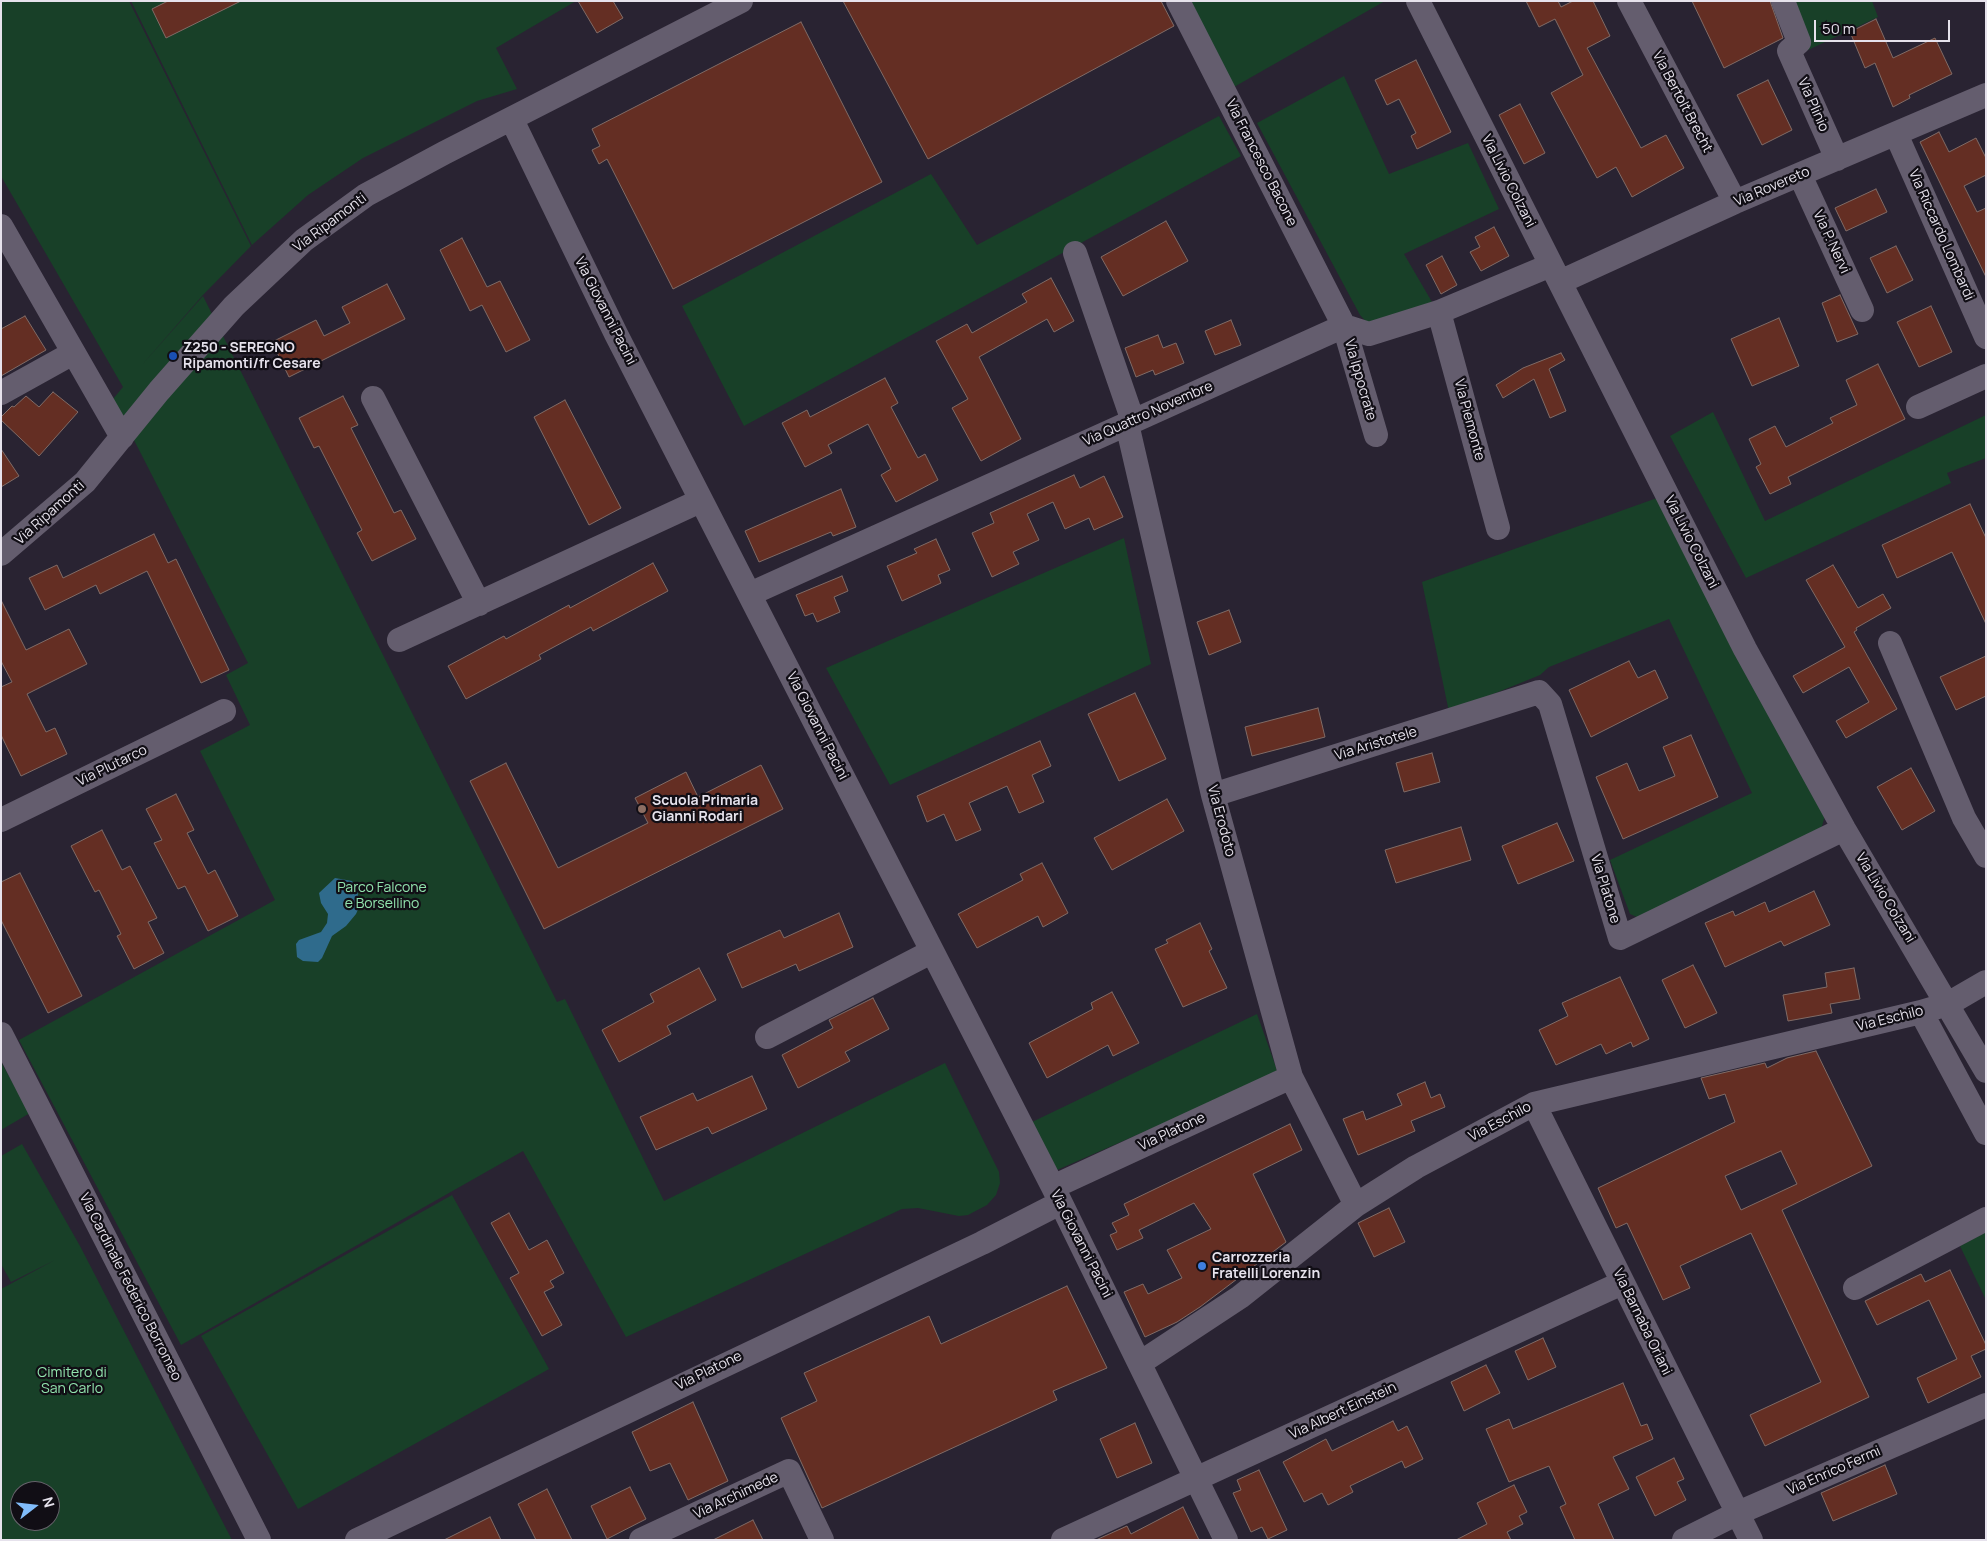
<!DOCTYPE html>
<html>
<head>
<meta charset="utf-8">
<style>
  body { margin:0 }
  #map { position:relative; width:1987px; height:1541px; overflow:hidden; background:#292332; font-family:Manrope,sans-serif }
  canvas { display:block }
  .frame { position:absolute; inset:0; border:2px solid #e6e2ec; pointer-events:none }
  .north { position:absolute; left:10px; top:1481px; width:50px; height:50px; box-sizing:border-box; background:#110e15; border:1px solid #66636b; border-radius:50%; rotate:74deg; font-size:14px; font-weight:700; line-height:20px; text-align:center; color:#e6e2ec }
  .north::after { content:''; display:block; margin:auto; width:18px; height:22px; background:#81bcfa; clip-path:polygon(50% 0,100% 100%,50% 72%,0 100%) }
  .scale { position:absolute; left:1814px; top:20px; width:136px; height:22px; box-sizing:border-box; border:2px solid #e6e2ec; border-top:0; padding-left:6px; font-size:15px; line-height:18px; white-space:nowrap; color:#e6e2ec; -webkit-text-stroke:4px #110e15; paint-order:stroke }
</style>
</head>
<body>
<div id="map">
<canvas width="1987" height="1541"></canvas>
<div class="frame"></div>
<div class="north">N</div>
<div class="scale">50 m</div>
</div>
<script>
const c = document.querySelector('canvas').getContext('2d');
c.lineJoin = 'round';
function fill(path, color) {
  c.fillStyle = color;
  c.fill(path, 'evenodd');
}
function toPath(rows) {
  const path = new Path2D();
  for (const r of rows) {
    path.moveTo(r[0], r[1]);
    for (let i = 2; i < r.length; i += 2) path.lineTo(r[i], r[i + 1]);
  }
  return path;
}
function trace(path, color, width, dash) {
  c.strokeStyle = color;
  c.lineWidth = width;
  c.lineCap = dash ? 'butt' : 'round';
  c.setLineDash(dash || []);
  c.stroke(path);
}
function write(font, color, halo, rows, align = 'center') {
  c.font = font + ' Manrope,sans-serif';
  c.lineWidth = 4.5;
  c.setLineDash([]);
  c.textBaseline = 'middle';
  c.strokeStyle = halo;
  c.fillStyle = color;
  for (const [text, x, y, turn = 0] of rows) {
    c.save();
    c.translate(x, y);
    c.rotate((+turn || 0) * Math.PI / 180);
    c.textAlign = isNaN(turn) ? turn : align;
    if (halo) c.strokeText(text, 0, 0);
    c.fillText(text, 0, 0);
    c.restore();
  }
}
fill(toPath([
  [1,1,129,1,251,246,202,296,141,366,203,296,557,1002,565,999,664,1201,945,1063,999,1172,1000,1183,996,1195,987,1205,968,1215,959,1216,918,1208,902,1209,626,1337,523,1151,181,1345,19,1040,275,900,200,751,250,725,226,675,248,663,113,399,123,387,1,176],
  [131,1,576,1,496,48,517,89,477,101,363,158,308,195,252,245],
  [1190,1,1385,1,1234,87],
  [1783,1,1872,1,1878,17,1806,51],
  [1344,76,1389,174,1468,143,1499,209,1404,254,1432,302,1369,325,1360,315,1257,123],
  [1219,116,1241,156,744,426,682,306,931,174,977,245],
  [1713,412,1765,521,1986,415,1986,458,1947,473,1951,483,1746,578,1670,436],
  [1657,498,1826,812,1820,833,1639,918,1630,914,1610,860,1752,793,1669,619,1549,667,1540,675,1449,712,1422,582],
  [1124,538,1151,664,890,785,826,668],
  [1257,1014,1278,1073,1057,1170,1032,1122],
  [1,1062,30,1113,1,1130],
  [22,1144,80,1246,232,1540,1,1540,1,1289,55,1260,11,1282,1,1264,1,1156],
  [20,1491,50,1491,50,1521,20,1521],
  [452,1195,549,1369,298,1509,201,1336],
  [1986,1232,1986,1300,1960,1246]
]), '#184028');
fill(toPath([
  [335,878,352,881,357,890,360,905,356,914,346,926,332,936,322,958,318,962,303,961,297,957,296,944,299,940,321,932,327,923,328,914,321,903,319,893]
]), '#2f6b8c');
const building = toPath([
  [168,1,241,1,166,38,152,9,168,1],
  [578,1,613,1,623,18,597,33,578,1],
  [843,1,1161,1,1174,26,928,159,843,1],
  [1526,1,1558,1,1561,7,1573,1,1593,1,1610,36,1587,48,1641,148,1666,135,1684,168,1632,197,1616,167,1597,178,1551,93,1583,75,1555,19,1539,27,1526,1],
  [1692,1,1770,1,1783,38,1724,68,1692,1],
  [1876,19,1893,58,1935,38,1952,74,1909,95,1910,98,1893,107,1875,63,1865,68,1850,32,1876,19],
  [801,22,882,182,673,289,607,159,599,164,592,150,600,146,592,129,801,22],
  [1416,60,1451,132,1417,149,1411,136,1416,133,1399,99,1387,105,1375,80,1416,60],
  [1768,80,1792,130,1762,145,1737,95,1768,80],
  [1520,104,1545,153,1524,164,1499,115,1520,104],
  [1939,132,1949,152,1976,138,1986,158,1986,175,1964,186,1977,212,1986,208,1986,277,1920,142,1939,132],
  [1876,189,1887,212,1846,231,1835,208,1876,189],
  [1166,221,1188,261,1123,296,1101,257,1166,221],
  [1494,227,1509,256,1481,271,1470,252,1480,247,1475,237,1494,227],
  [462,238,487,287,500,281,530,340,506,352,482,305,470,311,440,250,462,238],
  [1896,246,1913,280,1887,293,1870,258,1896,246],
  [1442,256,1457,285,1441,294,1426,265,1442,256],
  [1051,278,1074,321,1054,332,1047,319,979,357,1021,439,981,461,952,408,968,399,936,341,967,324,972,333,1027,302,1022,294,1051,278],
  [387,284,405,319,289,377,272,342,316,320,324,336,350,323,342,307,387,284],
  [1840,295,1858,334,1837,342,1822,303,1840,295],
  [1931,306,1952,352,1919,367,1897,322,1931,306],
  [25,316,46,350,1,376,1,329,25,316],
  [1779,318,1799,366,1752,386,1731,339,1779,318],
  [1231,320,1241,345,1215,355,1205,331,1231,320],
  [1158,335,1163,348,1176,343,1184,363,1155,375,1153,370,1136,377,1125,348,1158,335],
  [1561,353,1565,360,1549,369,1566,411,1550,418,1534,379,1503,398,1496,385,1523,368,1561,353],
  [1878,364,1905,419,1788,477,1791,484,1770,494,1756,467,1761,464,1749,439,1775,426,1786,447,1833,423,1830,418,1857,405,1846,380,1878,364],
  [885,378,898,403,891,407,918,458,925,454,938,480,896,502,881,475,891,469,868,424,828,445,832,453,805,467,782,423,807,410,810,417,885,378],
  [53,392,78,412,39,456,1,420,1,417,12,406,14,407,26,396,39,407,53,392],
  [343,396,358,425,351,428,394,513,401,510,416,539,372,561,357,533,362,530,319,446,314,448,299,418,343,396],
  [565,400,621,508,589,525,534,417,565,400],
  [1,449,19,476,1,487,1,449],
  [1074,475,1080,488,1104,476,1123,517,1094,530,1089,518,1065,529,1053,502,1027,514,1039,540,1013,552,1019,564,992,577,972,533,994,523,990,513,1074,475],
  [841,489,856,527,833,536,831,532,759,562,745,531,841,489],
  [1970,504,1986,538,1986,624,1952,552,1897,578,1882,545,1970,504],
  [154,534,168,563,176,559,229,670,201,683,147,571,100,594,96,585,45,610,29,578,57,565,63,578,154,534],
  [936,539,950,570,938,575,941,583,902,601,887,566,917,553,914,549,936,539],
  [653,563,668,591,593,631,591,627,539,655,541,659,466,699,448,666,504,636,506,639,569,605,570,608,653,563],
  [1833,565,1858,608,1883,594,1891,608,1856,628,1857,630,1854,632,1897,709,1846,738,1836,721,1869,702,1849,667,1803,693,1793,676,1845,647,1806,580,1833,565],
  [842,576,848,591,834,597,840,612,817,622,813,613,805,616,796,595,842,576],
  [1,600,26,650,69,629,87,664,27,694,46,732,55,728,67,754,21,776,1,735,1,687,12,682,1,661,1,600],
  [1229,610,1241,642,1209,655,1197,622,1229,610],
  [1986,656,1986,696,1956,710,1940,677,1986,656],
  [1629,661,1638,678,1655,670,1668,698,1591,737,1569,690,1629,661],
  [1135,693,1166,759,1119,781,1088,714,1135,693],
  [1318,708,1325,737,1252,756,1245,727,1318,708],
  [1691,735,1718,797,1623,839,1596,777,1627,763,1639,791,1675,776,1663,747,1691,735],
  [1040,741,1051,766,1032,775,1044,802,1019,813,1007,786,969,803,981,830,956,841,944,814,927,822,917,796,1040,741],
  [1432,753,1440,782,1404,792,1396,763,1432,753],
  [506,763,558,868,648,823,635,798,686,772,698,797,761,765,783,809,544,929,470,781,506,763],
  [1911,768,1935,811,1902,830,1877,787,1911,768],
  [176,794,194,830,187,833,208,874,215,870,238,916,208,931,185,886,178,889,154,843,162,840,146,809,176,794],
  [1167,799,1184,831,1112,870,1094,838,1167,799],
  [1557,823,1574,861,1518,884,1502,846,1557,823],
  [1461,827,1471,860,1396,883,1385,850,1461,827],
  [102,830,122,870,130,866,157,918,148,922,164,953,134,969,117,936,121,934,99,890,95,892,71,846,102,830],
  [1042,863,1068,913,1043,927,1038,916,977,948,958,914,1023,880,1020,874,1042,863],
  [20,873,82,996,48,1013,1,920,1,882,20,873],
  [1814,891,1830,925,1784,946,1781,941,1725,967,1705,923,1733,911,1735,916,1765,902,1769,912,1814,891],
  [839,913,853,947,799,971,796,964,742,988,727,954,780,930,784,938,839,913],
  [1200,923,1212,949,1209,951,1227,988,1183,1007,1155,949,1168,943,1166,940,1200,923],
  [1693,965,1717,1013,1685,1028,1662,980,1693,965],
  [699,968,716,1000,667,1026,671,1034,619,1062,602,1030,654,1002,650,994,699,968],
  [1854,968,1860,999,1830,1004,1832,1013,1788,1021,1783,995,1827,987,1825,973,1854,968],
  [1620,977,1649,1039,1633,1047,1631,1042,1606,1054,1601,1044,1556,1065,1539,1030,1568,1016,1562,1003,1620,977],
  [1112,992,1139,1043,1113,1056,1108,1045,1047,1078,1029,1043,1093,1009,1091,1003,1112,992],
  [873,998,889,1029,845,1052,850,1061,798,1088,782,1055,833,1028,829,1020,873,998],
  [1816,1051,1872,1166,1782,1210,1869,1397,1765,1446,1750,1415,1821,1382,1751,1233,1680,1266,1690,1288,1663,1300,1627,1223,1616,1228,1598,1188,1735,1122,1725,1094,1709,1099,1701,1078,1765,1063,1767,1068,1787,1058,1816,1051],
  [1781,1151,1797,1184,1741,1210,1725,1176,1781,1151],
  [752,1076,767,1109,712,1134,708,1127,656,1150,640,1117,693,1093,697,1101,752,1076],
  [1425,1082,1431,1098,1440,1094,1445,1107,1411,1121,1415,1131,1358,1155,1343,1119,1363,1111,1366,1120,1402,1105,1397,1094,1425,1082],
  [1290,1124,1302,1150,1253,1174,1286,1242,1200,1307,1177,1322,1145,1337,1124,1292,1143,1284,1148,1294,1182,1278,1167,1250,1211,1229,1194,1203,1139,1230,1143,1238,1117,1250,1110,1235,1117,1232,1112,1223,1129,1215,1124,1204,1290,1124],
  [1389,1208,1405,1242,1374,1257,1358,1223,1389,1208],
  [509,1213,529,1250,547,1240,564,1273,550,1281,554,1287,544,1292,562,1325,542,1336,510,1278,519,1273,491,1223,509,1213],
  [1950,1270,1986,1345,1986,1349,1971,1356,1981,1377,1928,1403,1917,1378,1957,1359,1929,1300,1877,1325,1865,1301,1921,1274,1925,1282,1950,1270],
  [1067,1286,1107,1368,1053,1391,1057,1400,822,1508,781,1418,817,1401,804,1373,929,1316,941,1344,1067,1286],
  [1543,1338,1556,1367,1528,1380,1515,1351,1543,1338],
  [1486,1365,1500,1393,1464,1411,1451,1382,1486,1365],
  [1623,1383,1641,1426,1647,1424,1653,1439,1613,1457,1629,1489,1598,1504,1614,1540,1575,1540,1560,1507,1566,1504,1549,1466,1509,1482,1486,1429,1509,1419,1513,1429,1623,1383],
  [693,1402,728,1481,688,1500,670,1463,650,1471,632,1432,693,1402],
  [1393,1421,1398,1431,1407,1426,1423,1459,1405,1468,1402,1461,1350,1486,1353,1492,1328,1505,1322,1493,1304,1502,1283,1462,1326,1439,1332,1451,1393,1421],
  [1135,1423,1152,1463,1117,1478,1100,1439,1135,1423],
  [1674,1458,1684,1479,1677,1482,1686,1500,1655,1516,1636,1477,1674,1458],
  [1885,1465,1897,1494,1833,1521,1821,1493,1885,1465],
  [1259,1470,1287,1530,1268,1539,1262,1527,1251,1532,1233,1493,1241,1490,1237,1480,1259,1470],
  [1514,1485,1527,1512,1519,1516,1523,1524,1507,1532,1511,1540,1456,1540,1487,1524,1477,1503,1514,1485],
  [630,1487,646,1519,607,1539,591,1506,630,1487],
  [547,1489,572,1540,536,1540,518,1504,547,1489],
  [1183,1507,1199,1540,1096,1540,1127,1526,1131,1534,1183,1507],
  [490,1517,501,1540,444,1540,490,1517],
  [753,1520,763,1540,713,1540,753,1520]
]);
fill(building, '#642e23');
trace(building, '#806b66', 1);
trace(toPath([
  [1178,1,1344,326,1376,435],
  [1418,1,1745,649,1844,829,1986,1071],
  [1629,1,1735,202],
  [1783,1,1799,42,1789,51,1837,159],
  [512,120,616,334,1053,1187,1226,1540],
  [1896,134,1986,337],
  [1800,175,1862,310],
  [1,226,122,437],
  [1075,253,1133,421],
  [1560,282,1735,202,1986,95],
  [1439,312,1498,528],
  [1,393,73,353],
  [373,398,479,604],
  [1918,407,1986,376],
  [1127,424,1213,795,1291,1077,1356,1205],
  [1,554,85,482,159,391,234,306,304,240,366,195,444,153,741,1],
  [750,594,1344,326,1369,334,1439,312,1551,265],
  [399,640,700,501],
  [1890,643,1964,818,1986,856],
  [1213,795,1539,692,1550,704,1620,938,1844,829],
  [1,820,224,711],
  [1921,1012,1986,1133],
  [1,1034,259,1540],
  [767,1037,931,952],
  [1534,1104,1751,1540],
  [1053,1187,1291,1077],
  [1855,1288,1986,1219],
  [1140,1363,1240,1297,1356,1205,1416,1167,1534,1104,1921,1012,1948,1004,1986,982],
  [357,1540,982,1243,1060,1203],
  [641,1540,789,1471,822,1540],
  [1063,1540,1622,1283],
  [1684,1540,1738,1513,1986,1405]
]), '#645d6e', 24);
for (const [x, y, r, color] of [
  [173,356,5,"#1a4fb4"],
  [642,809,5,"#8d6e63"],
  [1202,1266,5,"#3f7fe0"]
]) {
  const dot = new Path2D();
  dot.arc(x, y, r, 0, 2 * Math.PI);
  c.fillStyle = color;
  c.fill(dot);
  trace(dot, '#110e15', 2);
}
write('14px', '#e6e2ec', '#110e15', [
  ["Via Bertolt Brecht",1682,102,62],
  ["Via Plinio",1813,105,66],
  ["Via Francesco Bacone",1261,163,63],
  ["Via Livio Colzani",1508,181,63],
  ["Via Rovereto",1772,187,-23],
  ["Via Ripamonti",330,223,-37],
  ["Via Riccardo Lombardi",1941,235,66],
  ["Via P. Nervi",1831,242,65],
  ["Via Giovanni Pacini",605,311,63],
  ["Via Ippocrate",1360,380,74],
  ["Via Quattro Novembre",1148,414,-24],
  ["Via Piemonte",1469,420,75],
  ["Via Ripamonti",50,513,-42],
  ["Via Livio Colzani",1691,542,63],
  ["Via Giovanni Pacini",817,726,63],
  ["Via Aristotele",1376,744,-17],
  ["Via Plutarco",112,766,-26],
  ["Via Erodoto",1221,821,75],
  ["Via Platone",1605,889,73],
  ["Via Livio Colzani",1885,898,59],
  ["Via Eschilo",1890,1019,-14],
  ["Via Eschilo",1500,1122,-28],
  ["Via Platone",1172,1132,-25],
  ["Via Giovanni Pacini",1081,1244,63],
  ["Via Cardinale Federico Borromeo",130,1287,63],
  ["Via Barnaba Oriani",1642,1322,64],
  ["Via Platone",709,1371,-26],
  ["Via Albert Einstein",1343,1411,-25],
  ["Via Enrico Fermi",1834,1471,-24],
  ["Via Archimede",736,1496,-25]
]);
write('bold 14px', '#e6e2ec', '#110e15', [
  ["Z250 - SEREGNO",183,348],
  ["Ripamonti/fr Cesare",183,364],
  ["Scuola Primaria",652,801],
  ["Gianni Rodari",652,817],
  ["Carrozzeria",1212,1258],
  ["Fratelli Lorenzin",1212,1274]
], 'left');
write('14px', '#91e3ad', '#110e15', [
  ["Parco Falcone",382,888],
  ["e Borsellino",382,904],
  ["Cimitero di",72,1373],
  ["San Carlo",72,1389]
]);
</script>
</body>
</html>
